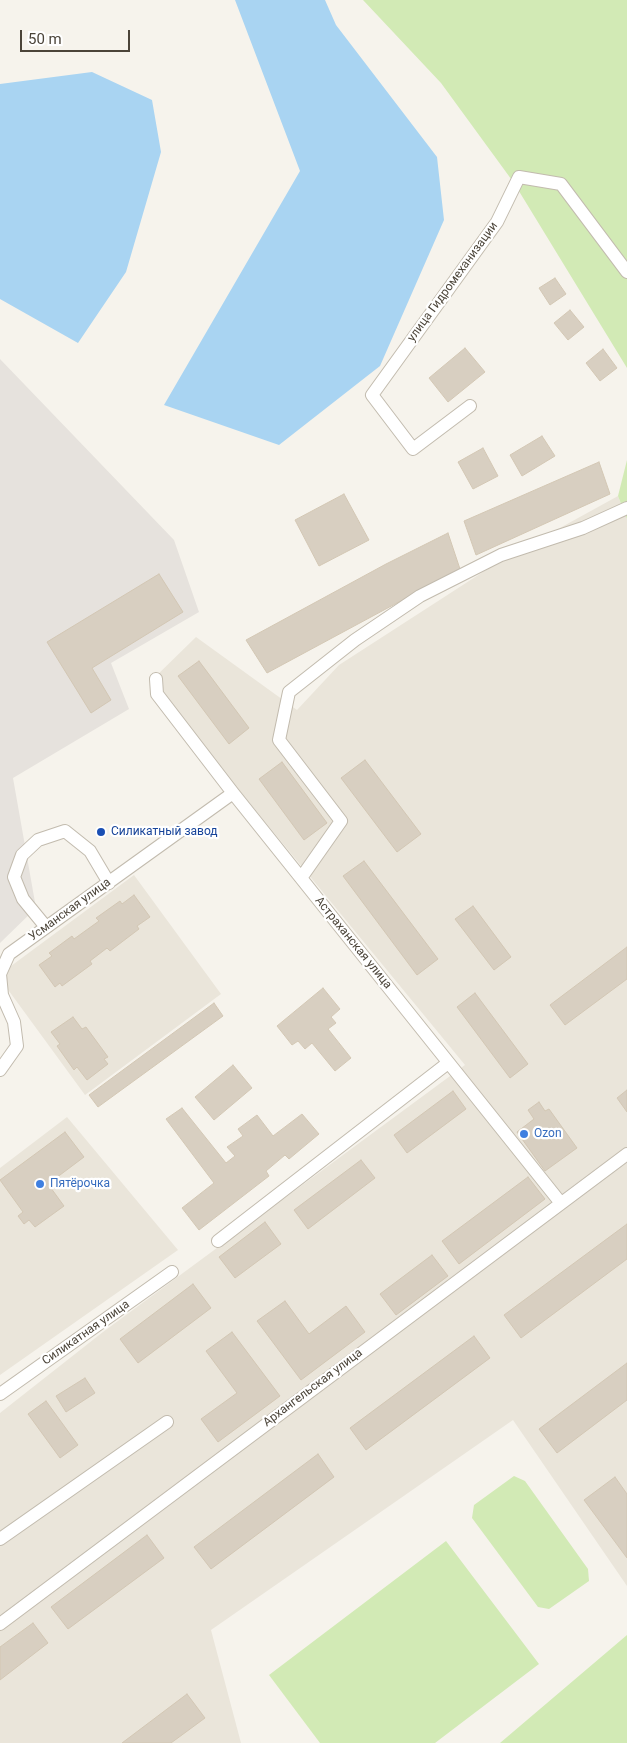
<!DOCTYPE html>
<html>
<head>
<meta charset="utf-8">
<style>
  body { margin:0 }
  #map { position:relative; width:627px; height:1743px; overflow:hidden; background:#f6f3ec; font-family:Roboto,sans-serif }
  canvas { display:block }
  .scale { position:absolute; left:20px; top:30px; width:110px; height:22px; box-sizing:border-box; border:2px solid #4b4439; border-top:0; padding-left:6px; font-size:15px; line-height:18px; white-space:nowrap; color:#4b4439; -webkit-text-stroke:4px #fff; paint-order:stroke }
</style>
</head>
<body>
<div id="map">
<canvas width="627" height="1743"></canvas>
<div class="scale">50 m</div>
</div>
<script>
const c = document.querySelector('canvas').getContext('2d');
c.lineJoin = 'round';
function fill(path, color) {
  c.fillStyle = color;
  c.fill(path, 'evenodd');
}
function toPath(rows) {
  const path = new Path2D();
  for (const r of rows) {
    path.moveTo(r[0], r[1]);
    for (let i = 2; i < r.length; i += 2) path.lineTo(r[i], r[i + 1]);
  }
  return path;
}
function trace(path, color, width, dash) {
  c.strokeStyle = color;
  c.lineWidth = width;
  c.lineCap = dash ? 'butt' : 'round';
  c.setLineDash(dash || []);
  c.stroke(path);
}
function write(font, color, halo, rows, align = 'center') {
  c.font = font + ' Roboto,sans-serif';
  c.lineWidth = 4.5;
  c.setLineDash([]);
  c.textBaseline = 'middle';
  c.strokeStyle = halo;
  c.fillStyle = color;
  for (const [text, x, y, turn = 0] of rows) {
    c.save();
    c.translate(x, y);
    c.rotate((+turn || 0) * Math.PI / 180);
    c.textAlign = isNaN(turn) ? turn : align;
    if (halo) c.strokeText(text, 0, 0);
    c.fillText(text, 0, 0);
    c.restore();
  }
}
fill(toPath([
  [618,496,627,519,627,1586,513,1420,211,1630,241,1743,0,1743,0,1413,103,1332,465,1065,150,682,196,637,297,710,339,665,500,561],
  [134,875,221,994,85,1095,9,991,4,983,5,973,11,966],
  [67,1117,178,1250,0,1375,0,1168]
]), '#eae5da');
fill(toPath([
  [0,359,174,540,199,612,111,663,129,709,13,778,36,908,0,943]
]), '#e6e2dd');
fill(toPath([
  [363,0,627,0,627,368,514,183,441,83],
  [627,460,627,519,618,496],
  [514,1476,525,1481,588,1569,589,1581,549,1609,538,1607,472,1518,474,1505],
  [446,1541,539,1664,435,1743,320,1743,269,1675],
  [627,1635,627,1743,500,1743]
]), '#d2eab5');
fill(toPath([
  [235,0,325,0,336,25,437,157,444,220,380,366,279,445,164,405,300,171],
  [92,72,152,100,161,152,126,272,78,343,0,299,0,84]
]), '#a9d4f2');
const building = toPath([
  [555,278,566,294,550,305,539,288,555,278],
  [570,310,584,327,568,340,554,323,570,310],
  [465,348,485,372,448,402,429,378,465,348],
  [603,349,617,368,600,381,586,363,603,349],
  [542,436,555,456,522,476,510,455,542,436],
  [483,448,498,476,473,489,458,462,483,448],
  [599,462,610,494,476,555,464,521,599,462],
  [344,494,369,540,319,566,295,520,344,494],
  [448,533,460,569,267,673,246,640,386,564,448,533],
  [159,574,183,612,92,668,111,700,91,713,47,642,159,574],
  [199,661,249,728,229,744,178,676,199,661],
  [365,760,421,834,397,852,341,778,365,760],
  [282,762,327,823,304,840,259,779,282,762],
  [364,861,438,959,417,975,343,876,364,861],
  [134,895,150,917,137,926,139,929,110,951,107,948,90,961,92,964,62,986,60,983,55,987,39,965,52,956,49,953,72,936,74,939,99,921,96,918,120,901,122,904,134,895],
  [473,906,511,957,494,970,455,919,473,906],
  [627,947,627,979,565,1025,550,1005,627,947],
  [323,988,340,1009,331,1017,336,1023,328,1029,351,1058,335,1071,312,1043,305,1049,298,1041,292,1045,277,1026,323,988],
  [475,993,528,1064,510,1078,457,1007,475,993],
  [214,1003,223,1016,98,1107,89,1095,214,1003],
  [73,1017,82,1029,86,1027,108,1057,104,1059,108,1064,87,1080,77,1067,74,1070,57,1046,60,1044,51,1032,73,1017],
  [233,1065,252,1088,214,1120,195,1097,233,1065],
  [627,1090,627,1112,617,1098,627,1090],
  [453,1091,466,1109,407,1153,394,1135,453,1091],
  [539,1102,545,1111,549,1109,577,1148,545,1171,517,1132,534,1119,528,1110,539,1102],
  [182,1108,226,1163,235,1156,227,1147,243,1136,238,1129,257,1115,273,1136,302,1114,319,1134,289,1159,285,1155,266,1171,269,1176,199,1230,182,1208,214,1183,166,1119,182,1108],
  [65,1132,84,1157,48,1184,64,1206,35,1227,29,1220,24,1224,18,1216,23,1212,0,1180,65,1132],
  [361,1160,375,1178,308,1229,294,1210,361,1160],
  [528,1177,545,1199,459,1264,442,1241,528,1177],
  [265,1222,281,1244,235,1278,219,1257,265,1222],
  [627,1224,627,1259,521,1338,504,1315,627,1224],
  [432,1255,448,1276,396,1315,380,1294,432,1255],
  [193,1284,211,1308,138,1363,120,1339,193,1284],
  [285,1301,309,1334,346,1306,365,1332,301,1380,257,1321,285,1301],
  [232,1332,280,1396,218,1442,201,1419,237,1393,206,1351,232,1332],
  [474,1336,490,1358,366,1450,350,1428,474,1336],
  [627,1363,627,1400,557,1453,539,1429,627,1363],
  [85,1378,95,1393,66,1412,56,1396,85,1378],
  [46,1401,78,1445,60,1458,28,1414,46,1401],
  [318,1454,334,1477,211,1569,194,1547,318,1454],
  [615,1477,627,1494,627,1558,584,1500,615,1477],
  [147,1535,164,1558,68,1629,51,1607,147,1535],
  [33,1623,48,1643,0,1680,0,1647,33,1623],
  [187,1694,205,1718,171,1743,122,1743,187,1694]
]);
fill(building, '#d8cfc1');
trace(building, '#d3c7b4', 1);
const minor = toPath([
  [470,406,413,449,372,395,497,222,519,177,561,184,627,272],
  [156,679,157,694,233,793,560,1202],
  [301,878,341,821,279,740,289,692,355,640,420,596,501,555,583,528,627,508],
  [46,927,23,899,14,877,22,855,38,840,65,831,90,851,109,883],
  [0,1070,17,1046,14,1022,2,995,0,974,9,954,233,793],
  [218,1241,448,1063],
  [0,1394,172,1272],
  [0,1539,167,1422],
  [0,1624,627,1154]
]);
trace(minor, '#c2bbae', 14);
trace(minor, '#fff', 12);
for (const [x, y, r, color] of [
  [101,832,5,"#1a4fb4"],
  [524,1134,5,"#3f7fe0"],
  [40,1184,5,"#3f7fe0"]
]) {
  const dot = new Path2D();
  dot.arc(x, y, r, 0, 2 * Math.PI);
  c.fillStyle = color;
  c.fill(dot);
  trace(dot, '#fff', 2);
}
write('12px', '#4b4439', '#fff', [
  ["улица Гидромеханизации",453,282,-54],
  ["Усманская улица",70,910,-36],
  ["Астраханская улица",353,943,51],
  ["Силикатная улица",86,1333,-35],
  ["Архангельская улица",313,1388,-37]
]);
write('12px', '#164399', '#fff', [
  ["Силикатный завод",111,832]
], 'left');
write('12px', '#366cbe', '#fff', [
  ["Ozon",534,1134],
  ["Пятёрочка",50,1184]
], 'left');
</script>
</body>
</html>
